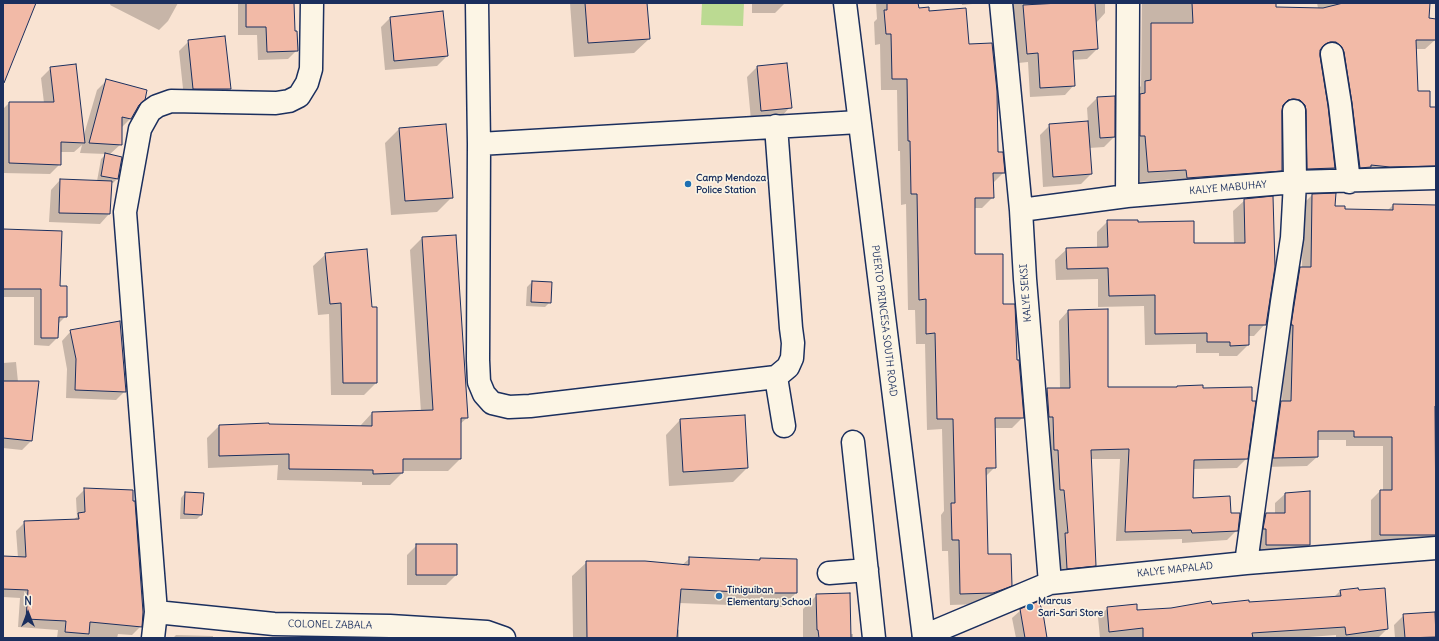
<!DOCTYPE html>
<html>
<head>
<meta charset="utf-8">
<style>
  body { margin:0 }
  #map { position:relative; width:1439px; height:641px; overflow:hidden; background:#f9e3d2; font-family:Delius,sans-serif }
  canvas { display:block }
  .frame { position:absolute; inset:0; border:4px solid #1b2f5e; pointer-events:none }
  .north { position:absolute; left:8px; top:593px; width:40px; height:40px; -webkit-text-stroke:3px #fcf5e5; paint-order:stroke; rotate:0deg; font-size:11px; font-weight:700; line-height:16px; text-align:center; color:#1b2f5e }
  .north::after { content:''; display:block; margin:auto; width:14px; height:18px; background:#1b2f5e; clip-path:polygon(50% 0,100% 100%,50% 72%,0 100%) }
</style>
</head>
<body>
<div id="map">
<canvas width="1439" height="641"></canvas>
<div class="frame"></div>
<div class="north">N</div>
</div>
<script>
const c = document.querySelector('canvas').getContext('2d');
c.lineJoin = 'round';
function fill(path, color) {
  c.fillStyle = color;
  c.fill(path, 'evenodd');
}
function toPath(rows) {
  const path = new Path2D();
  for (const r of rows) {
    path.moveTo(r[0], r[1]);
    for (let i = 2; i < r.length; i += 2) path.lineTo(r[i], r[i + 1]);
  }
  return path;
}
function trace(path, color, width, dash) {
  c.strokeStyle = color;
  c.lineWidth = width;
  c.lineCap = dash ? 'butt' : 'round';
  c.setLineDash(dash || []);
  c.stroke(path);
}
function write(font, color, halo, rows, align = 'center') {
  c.font = font + ' Delius,sans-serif';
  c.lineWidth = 3;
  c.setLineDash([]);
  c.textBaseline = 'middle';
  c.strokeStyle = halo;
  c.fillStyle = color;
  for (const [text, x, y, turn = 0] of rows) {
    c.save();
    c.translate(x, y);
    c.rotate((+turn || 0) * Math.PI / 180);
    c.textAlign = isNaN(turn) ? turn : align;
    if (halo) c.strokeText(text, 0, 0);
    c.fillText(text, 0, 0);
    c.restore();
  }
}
fill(toPath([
  [702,3,744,3,743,26,701,25]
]), '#bbda92');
fill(toPath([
  [111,3,178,3,168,21,159,30,110,5],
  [238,3,293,3,294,33,297,50,288,59,258,60,257,35,238,35],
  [570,3,646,3,649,39,634,53,574,57],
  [752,3,785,3,775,13,752,13],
  [876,3,917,3,918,9,928,12,968,45,1004,172,992,184,993,197,982,208,974,208,974,255,1002,305,1017,361,1023,417,1012,428,994,428,995,467,985,477,987,555,1011,585,1000,596,981,604,950,605,948,551,942,551,941,515,944,511,942,429,927,430,925,344,916,344,915,310,908,310,906,204,901,205,900,151,898,151,897,90,881,90,880,44,875,45,874,22,877,19],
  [962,3,983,3,962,5],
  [1013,3,1105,3,1105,13,1096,23,1097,49,1087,59,1072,60,1074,85,1065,95,1030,97,1028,62,1018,63],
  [1142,3,1275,3,1275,8,1318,8,1317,3,1429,3,1428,19,1435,40,1425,49,1416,49,1417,92,1429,108,1436,108,1436,171,1360,177,1326,51,1320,51,1334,168,1324,178,1298,178,1291,110,1283,108,1281,108,1281,170,1272,180,1177,188,1177,179,1138,182,1136,145,1136,91,1141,86],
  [390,18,447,56,437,66,385,70,381,27],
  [189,41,229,89,220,98,184,98,179,51],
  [786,64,790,107,781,117,751,120,747,77,757,67],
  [51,68,83,138,97,90,107,80,138,105,130,119,121,128,121,144,109,155,117,179,113,183,111,183,109,214,100,224,49,222,51,190,60,180,97,181,101,159,106,154,80,153,82,145,74,152,60,152,60,164,50,174,3,173,3,109,9,103,44,103,41,78],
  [1097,98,1114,137,1104,147,1089,148,1091,174,1081,184,1043,187,1040,135,1050,125,1088,122,1087,108],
  [399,129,452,197,437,212,391,215,385,143],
  [1312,195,1334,207,1344,210,1387,211,1393,205,1436,206,1436,414,1435,415,1434,466,1436,466,1436,550,1371,544,1371,500,1380,491,1383,491,1383,446,1346,446,1346,440,1317,440,1317,457,1307,466,1264,467,1272,411,1282,402,1284,334,1291,278,1302,268,1303,204],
  [1245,200,1265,324,1254,336,1248,336,1248,345,1237,356,1219,356,1219,353,1196,353,1196,344,1145,345,1144,306,1098,307,1098,279,1056,280,1055,260,1067,249,1097,248,1097,232,1108,221,1137,223,1193,244,1234,244,1233,211],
  [3,230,59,287,66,316,58,324,57,338,49,346,34,345,34,297,3,297],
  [455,236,467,418,460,424,460,459,448,471,402,471,402,473,390,485,362,485,362,482,277,480,278,465,208,468,207,438,219,426,361,427,361,425,372,413,421,412,410,250,422,238],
  [326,254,376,383,364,395,331,395,329,314,318,315,313,266],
  [532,282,550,302,545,307,526,306,527,287],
  [1068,311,1107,388,1176,388,1177,387,1202,389,1247,458,1237,468,1193,469,1192,499,1230,514,1237,530,1227,540,1182,543,1182,539,1116,541,1120,459,1090,459,1095,565,1085,575,1058,578,1056,544,1059,541,1054,499,1050,499,1037,399,1047,389,1060,389,1059,321],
  [71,331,125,391,116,400,66,398,67,369,62,341],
  [16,362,18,382,38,382,31,441,22,450,3,448,3,363],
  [680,420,747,468,733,482,669,486,666,435],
  [85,489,141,626,132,635,118,634,117,638,57,638,58,630,18,627,20,598,3,597,3,557,18,558,16,531,25,522,73,520,77,517,76,498],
  [185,493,201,515,197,519,180,519,181,498],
  [1285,494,1309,545,1299,555,1256,555,1256,524,1266,514,1275,514,1275,503],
  [417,545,456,575,446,585,407,585,407,555],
  [690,558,759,561,760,559,796,593,782,607,679,603,677,629,679,630,679,638,551,638,573,637,572,576,587,562,682,565],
  [1340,591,1387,629,1378,638,1336,638,1336,635,1295,638,1135,638,1135,637,1100,638,1098,617,1108,608,1137,611,1334,597],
  [817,595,850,634,853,634,853,638,803,638,803,609],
  [1021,610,1046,638,1016,638,1012,618],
  [1436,613,1436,638,1395,638,1394,625,1404,615],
  [176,635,213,636,213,638,173,638]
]), '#0003');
const building = toPath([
  [3,3,36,3,4,83,3,83,3,3],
  [246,3,294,3,295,31,297,31,298,51,267,52,266,27,246,27,246,3],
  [585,3,647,3,650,39,588,43,585,3],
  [887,3,918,3,919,8,929,7,929,11,966,8,969,44,992,43,997,91,998,152,1003,152,1005,173,993,173,994,198,975,198,975,254,1003,254,1003,304,1015,304,1017,360,1019,360,1024,418,995,418,996,468,986,468,988,554,1011,554,1012,586,993,593,960,594,959,540,952,540,951,503,955,503,953,419,937,419,935,333,926,334,926,299,919,300,917,194,911,194,910,141,908,141,907,79,892,79,891,34,886,34,884,10,887,10,887,3],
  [1060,3,1095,3,1098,49,1073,51,1075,86,1040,88,1038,53,1027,54,1023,5,1060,3],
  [1192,3,1276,3,1276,7,1323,8,1343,3,1430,3,1429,18,1436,19,1436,40,1416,40,1418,91,1430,91,1430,107,1436,107,1436,166,1390,167,1371,165,1371,167,1360,168,1352,103,1344,52,1341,46,1336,42,1330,42,1324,45,1320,50,1320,56,1328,106,1335,168,1307,169,1306,110,1305,105,1300,100,1293,99,1288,100,1283,105,1282,111,1282,171,1187,178,1186,170,1148,172,1145,136,1140,136,1140,94,1145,93,1145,81,1151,80,1151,23,1193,23,1192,3],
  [443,11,448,56,394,61,390,17,443,11],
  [225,36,231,89,193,89,188,40,225,36],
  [787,63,792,108,761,111,757,66,787,63],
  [76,64,85,143,61,142,61,165,9,163,9,102,54,102,50,67,76,64],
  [106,79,147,90,145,100,139,105,131,119,122,117,122,145,89,143,106,79],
  [1115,96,1115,137,1100,138,1097,97,1115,96],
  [1088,121,1092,174,1053,177,1049,124,1088,121],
  [446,124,453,198,405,201,399,128,446,124],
  [105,153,122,157,118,179,101,176,105,153],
  [60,179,112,181,110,214,59,213,60,179],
  [1336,193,1335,206,1345,206,1345,209,1393,210,1393,204,1436,205,1436,406,1435,406,1436,535,1380,535,1380,490,1392,490,1392,437,1354,437,1354,431,1318,431,1318,457,1273,458,1281,401,1291,401,1293,325,1291,325,1300,267,1311,267,1312,194,1336,193],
  [1273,196,1275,267,1266,325,1249,325,1249,345,1230,346,1230,342,1207,342,1207,333,1155,334,1155,295,1109,296,1108,268,1067,269,1066,248,1108,247,1107,220,1138,220,1138,222,1194,221,1194,243,1245,243,1244,199,1273,196],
  [3,229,62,231,60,286,67,286,67,317,59,317,58,338,41,338,41,289,3,289,3,229],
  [456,235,468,418,461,418,461,459,403,459,403,473,373,474,373,470,289,469,289,454,219,456,219,425,269,423,269,424,372,426,372,412,433,410,422,237,456,235],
  [367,249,372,307,377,307,377,383,343,383,341,303,330,304,325,253,367,249],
  [532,281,552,282,551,303,531,302,532,281],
  [1108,309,1108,387,1177,387,1177,386,1203,385,1203,388,1252,387,1252,401,1256,401,1248,459,1194,460,1193,498,1230,496,1231,513,1240,513,1238,531,1192,533,1191,530,1125,532,1129,449,1091,450,1096,566,1067,569,1065,533,1068,533,1064,490,1060,490,1058,450,1054,450,1053,417,1049,417,1047,388,1070,388,1068,310,1108,309],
  [120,321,126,392,75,390,76,359,70,330,120,321],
  [3,381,39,381,32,441,3,438,3,381],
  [745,415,748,468,683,472,680,419,745,415],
  [84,488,133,490,133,501,135,501,143,612,142,627,90,622,89,634,65,632,66,621,26,619,28,590,3,589,3,556,26,557,24,521,79,519,78,513,85,512,84,488],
  [1310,491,1310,545,1266,545,1266,529,1263,529,1266,513,1285,513,1285,493,1310,491],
  [185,492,204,493,202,515,184,514,185,492],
  [416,544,457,544,457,575,416,575,416,544],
  [689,557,760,560,760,558,797,559,797,593,758,593,681,589,677,638,587,638,586,561,645,561,689,565,689,557],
  [1358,588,1359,590,1385,588,1388,629,1346,635,1345,627,1252,633,1253,638,1143,638,1143,628,1109,632,1107,607,1137,604,1137,610,1171,608,1211,601,1212,604,1249,600,1249,602,1341,596,1340,590,1358,588],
  [850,593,851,638,819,638,818,630,817,630,816,594,850,593],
  [1039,601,1043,613,1047,638,1025,638,1020,609,1039,601],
  [1435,612,1436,637,1405,638,1403,614,1435,612]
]);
fill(building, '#f2baa7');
trace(building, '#1b2f5e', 1);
const minor = toPath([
  [477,3,479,144,478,360,479,382,484,394,492,403,509,407,530,406,776,377],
  [1001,3,1021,210,1025,279,1050,583],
  [1332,54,1340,104,1349,182],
  [776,126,791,328,793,343,792,358,788,367,776,377,784,426],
  [479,144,859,122],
  [1127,196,1128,3],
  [1021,210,1127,196,1295,182,1436,178],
  [853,442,874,638],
  [1246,563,1282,302,1292,238,1295,182,1294,111],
  [829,573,867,570],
  [156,612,274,624,390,626,487,632,504,638],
  [924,636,1050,583,1246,563,1436,548],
  [153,638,156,612,125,212,140,129,150,111,157,106,171,101,276,103,289,101,299,96,307,83,311,69,312,3]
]);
const major = toPath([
  [845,3,924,638]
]);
trace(minor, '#1b2f5e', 25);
trace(major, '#1b2f5e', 25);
trace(minor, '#fcf5e5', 22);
trace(major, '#fcf5e5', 22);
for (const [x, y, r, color] of [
  [688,184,4,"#1f6fb2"],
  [719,596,4,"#1f6fb2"],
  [1030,607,4,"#1f6fb2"]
]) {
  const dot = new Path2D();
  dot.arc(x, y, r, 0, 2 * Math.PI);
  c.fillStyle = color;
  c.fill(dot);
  trace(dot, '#fcf5e5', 1.5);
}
write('bold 10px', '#1b2f5e', '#fcf5e5', [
  ["Camp Mendoza",696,178],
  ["Police Station",696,190],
  ["Tiniguiban",727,590],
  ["Elementary School",727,602],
  ["Marcus",1038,601],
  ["Sari-Sari Store",1038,613]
], 'left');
write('10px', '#1b2f5e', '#fcf5e5', [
  ["KALYE MABUHAY",1228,188,-5],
  ["KALYE SEKSI",1026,293,-94],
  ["PUERTO PRINCESA SOUTH ROAD",884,321,83],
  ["KALYE MAPALAD",1175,570,-6],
  ["COLONEL ZABALA",330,625,1]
]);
</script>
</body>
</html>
